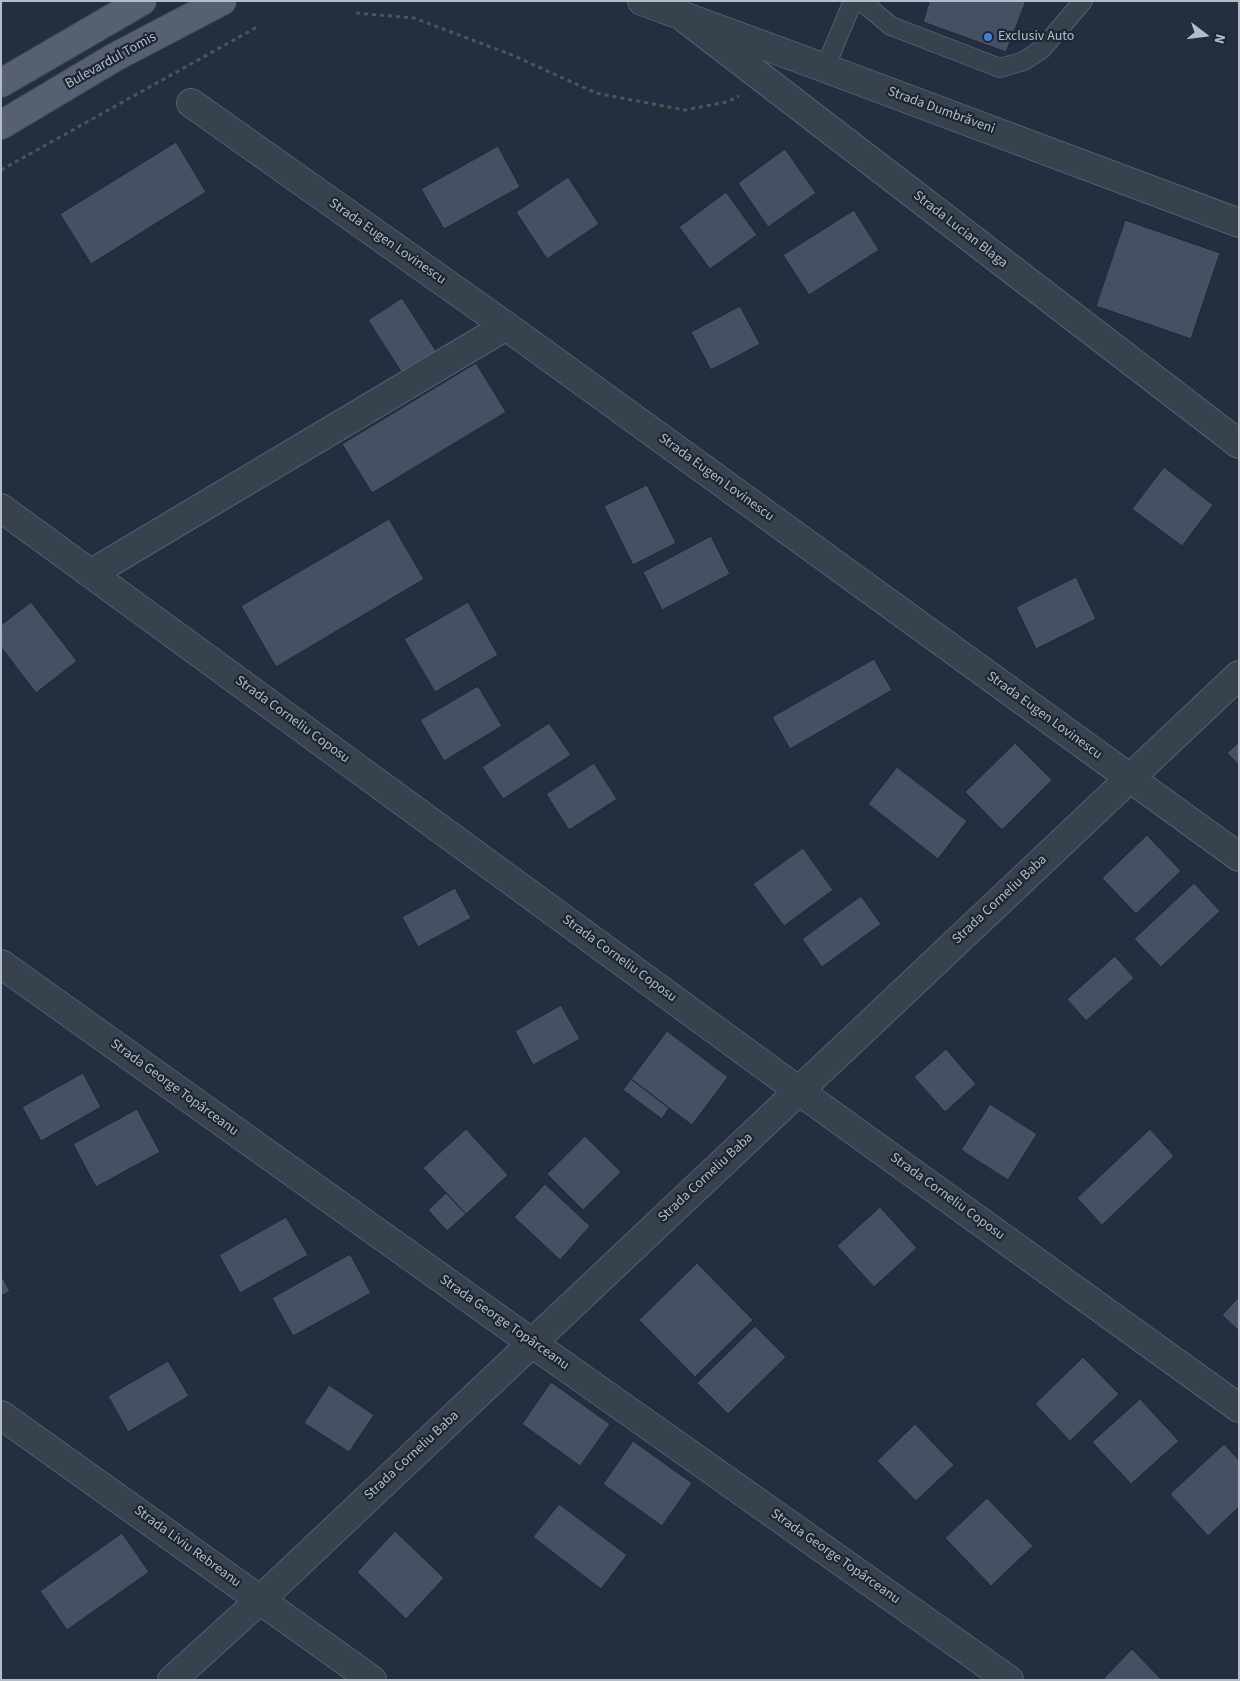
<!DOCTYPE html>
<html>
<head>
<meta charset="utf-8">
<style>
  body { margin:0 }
  #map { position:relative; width:1240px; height:1681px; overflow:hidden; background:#242f3e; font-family:"Source Sans 3",sans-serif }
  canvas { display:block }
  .frame { position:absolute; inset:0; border:2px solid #b4bcc9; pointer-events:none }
  .north { position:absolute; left:1180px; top:10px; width:50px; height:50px; -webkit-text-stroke:4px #1d2633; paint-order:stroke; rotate:105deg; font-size:14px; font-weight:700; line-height:20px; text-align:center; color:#b4bcc9 }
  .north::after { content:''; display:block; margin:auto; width:18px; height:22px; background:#b4bcc9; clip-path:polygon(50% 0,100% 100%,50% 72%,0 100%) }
</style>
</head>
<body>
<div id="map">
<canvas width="1240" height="1681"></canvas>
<div class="frame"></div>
<div class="north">N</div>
</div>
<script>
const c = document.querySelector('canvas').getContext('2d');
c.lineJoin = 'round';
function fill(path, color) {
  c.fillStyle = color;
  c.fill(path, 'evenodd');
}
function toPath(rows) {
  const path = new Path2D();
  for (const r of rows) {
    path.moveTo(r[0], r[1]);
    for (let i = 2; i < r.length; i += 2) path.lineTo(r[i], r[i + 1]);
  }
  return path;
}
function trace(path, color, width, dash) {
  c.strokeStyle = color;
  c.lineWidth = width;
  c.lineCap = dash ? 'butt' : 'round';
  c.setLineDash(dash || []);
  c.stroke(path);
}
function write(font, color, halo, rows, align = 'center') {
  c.font = font + ' "Source Sans 3",sans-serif';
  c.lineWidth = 4.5;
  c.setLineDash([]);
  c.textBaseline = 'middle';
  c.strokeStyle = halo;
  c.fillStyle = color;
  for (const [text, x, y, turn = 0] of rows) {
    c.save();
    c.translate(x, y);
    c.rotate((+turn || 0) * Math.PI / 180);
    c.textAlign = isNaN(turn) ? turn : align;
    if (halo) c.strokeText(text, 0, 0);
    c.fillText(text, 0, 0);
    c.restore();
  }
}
const building = toPath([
  [928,1,1026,1,1006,52,923,22,929,2,928,1],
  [176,142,206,192,91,264,60,214,176,142],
  [498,146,520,187,444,229,421,189,498,146],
  [785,149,816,193,768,227,738,183,785,149],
  [568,177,599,224,547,259,516,212,568,177],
  [726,192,757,235,710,269,679,227,726,192],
  [854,210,879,250,809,295,783,255,854,210],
  [1125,220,1220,253,1191,339,1096,306,1125,220],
  [402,298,436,351,402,373,368,320,402,298],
  [740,306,760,344,711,370,691,332,740,306],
  [476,363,506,412,372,493,342,444,476,363],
  [1164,467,1213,505,1182,546,1132,509,1164,467],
  [647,485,676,543,633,565,604,506,647,485],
  [389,519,424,579,276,667,241,606,389,519],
  [711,536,730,574,662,610,643,572,711,536],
  [1076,577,1096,619,1036,649,1016,607,1076,577],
  [31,602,77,661,36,693,1,647,1,625,31,602],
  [468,602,498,655,435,692,404,639,468,602],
  [874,659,892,690,790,749,772,717,874,659],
  [478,686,502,726,444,761,420,720,478,686],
  [549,723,571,755,503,799,482,767,549,723],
  [1239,742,1239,765,1227,753,1239,742],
  [1015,743,1052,780,1002,830,965,792,1015,743],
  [594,763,617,799,569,830,546,794,594,763],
  [897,767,967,821,938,859,868,804,897,767],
  [1147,835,1181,871,1136,914,1102,878,1147,835],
  [803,848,833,890,784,926,753,884,803,848],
  [1194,883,1220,911,1161,967,1134,939,1194,883],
  [455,888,471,918,418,947,402,917,455,888],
  [861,896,881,924,822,967,802,939,861,896],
  [1115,956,1134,978,1086,1021,1067,999,1115,956],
  [561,1005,580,1039,533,1065,515,1031,561,1005],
  [667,1031,728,1077,692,1125,631,1079,667,1031],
  [946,1049,976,1084,945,1112,914,1077,946,1049],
  [83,1073,101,1107,41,1141,22,1107,83,1073],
  [631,1079,669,1108,662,1119,623,1090,631,1079],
  [990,1104,1037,1134,1008,1180,961,1150,990,1104],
  [137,1109,160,1152,96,1187,73,1144,137,1109],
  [466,1129,508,1175,466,1214,423,1168,466,1129],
  [1150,1129,1174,1156,1102,1225,1077,1198,1150,1129],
  [585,1136,621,1172,583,1210,547,1174,585,1136],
  [545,1184,590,1226,560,1260,514,1217,545,1184],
  [446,1193,466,1214,447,1231,428,1210,446,1193],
  [880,1207,917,1248,874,1287,837,1246,880,1207],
  [286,1217,308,1255,240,1293,219,1255,286,1217],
  [350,1254,371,1293,293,1336,272,1298,350,1254],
  [697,1263,753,1320,695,1377,639,1320,697,1263],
  [1,1275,10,1291,1,1296,1,1275],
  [1239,1297,1239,1331,1222,1315,1239,1297],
  [755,1326,786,1357,728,1414,697,1383,755,1326],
  [1083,1357,1119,1394,1070,1441,1035,1404,1083,1357],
  [168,1361,189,1396,128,1432,108,1396,168,1361],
  [551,1382,610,1424,580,1466,522,1424,551,1382],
  [329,1385,374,1415,349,1452,304,1423,329,1385],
  [1140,1399,1179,1441,1131,1484,1092,1442,1140,1399],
  [915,1424,954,1465,916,1501,877,1461,915,1424],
  [633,1441,692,1483,662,1526,603,1484,633,1441],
  [1224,1444,1239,1460,1239,1507,1208,1536,1170,1494,1224,1444],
  [987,1498,1033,1546,991,1586,945,1538,987,1498],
  [559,1504,627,1555,601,1589,533,1537,559,1504],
  [395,1531,444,1578,406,1619,357,1572,395,1531],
  [122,1533,149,1572,67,1630,40,1591,122,1533],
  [1132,1649,1162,1680,1106,1680,1104,1678,1132,1649]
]);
fill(building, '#455162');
trace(building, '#1f2835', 1);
const service = toPath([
  [861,1,891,26,1000,68,1024,61,1042,49,1083,1],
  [825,68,853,1]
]);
const minor = toPath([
  [687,20,1239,444],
  [191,103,506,326,1239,857],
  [1,508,799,1091,1239,1408],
  [92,573,506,326],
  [1,964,532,1343,1009,1680],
  [1,1415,372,1680],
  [172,1680,260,1600,1239,675]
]);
const tertiary = toPath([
  [642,1,825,68,1239,223]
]);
const primary = toPath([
  [1,83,142,1],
  [1,125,115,57,222,1]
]);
trace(service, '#565f6c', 20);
trace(minor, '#565f6c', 30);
trace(tertiary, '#565f6c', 30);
trace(primary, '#414a57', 30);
trace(toPath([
  [356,13,414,18,512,55,596,93,685,110,727,102,739,96],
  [1,170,257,27]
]), '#44595c', 3, [4, 4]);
trace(service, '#38414e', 18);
trace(minor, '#38414e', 28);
trace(tertiary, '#38414e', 28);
trace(primary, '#56606e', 28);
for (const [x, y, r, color] of [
  [988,37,5,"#3f7fe0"]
]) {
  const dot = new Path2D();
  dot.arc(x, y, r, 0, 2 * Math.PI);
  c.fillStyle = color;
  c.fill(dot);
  trace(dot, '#1d2633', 2);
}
write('14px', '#b4bcc9', '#1d2633', [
  ["Exclusiv Auto",998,37]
], 'left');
write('14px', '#b4bcc9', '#1d2633', [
  ["Bulevardul Tomis",111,61,-29],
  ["Strada Dumbrăveni",941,111,20],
  ["Strada Lucian Blaga",960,230,38],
  ["Strada Eugen Lovinescu",387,242,35],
  ["Strada Eugen Lovinescu",716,478,36],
  ["Strada Eugen Lovinescu",1044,716,36],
  ["Strada Corneliu Coposu",292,720,36],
  ["Strada Corneliu Baba",1000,900,-43],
  ["Strada Corneliu Coposu",619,959,36],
  ["Strada George Topârceanu",174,1088,36],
  ["Strada Corneliu Baba",706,1178,-43],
  ["Strada Corneliu Coposu",947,1197,36],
  ["Strada George Topârceanu",504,1323,35],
  ["Strada Corneliu Baba",412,1456,-43],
  ["Strada Liviu Rebreanu",187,1547,36],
  ["Strada George Topârceanu",835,1557,35]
]);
</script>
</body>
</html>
